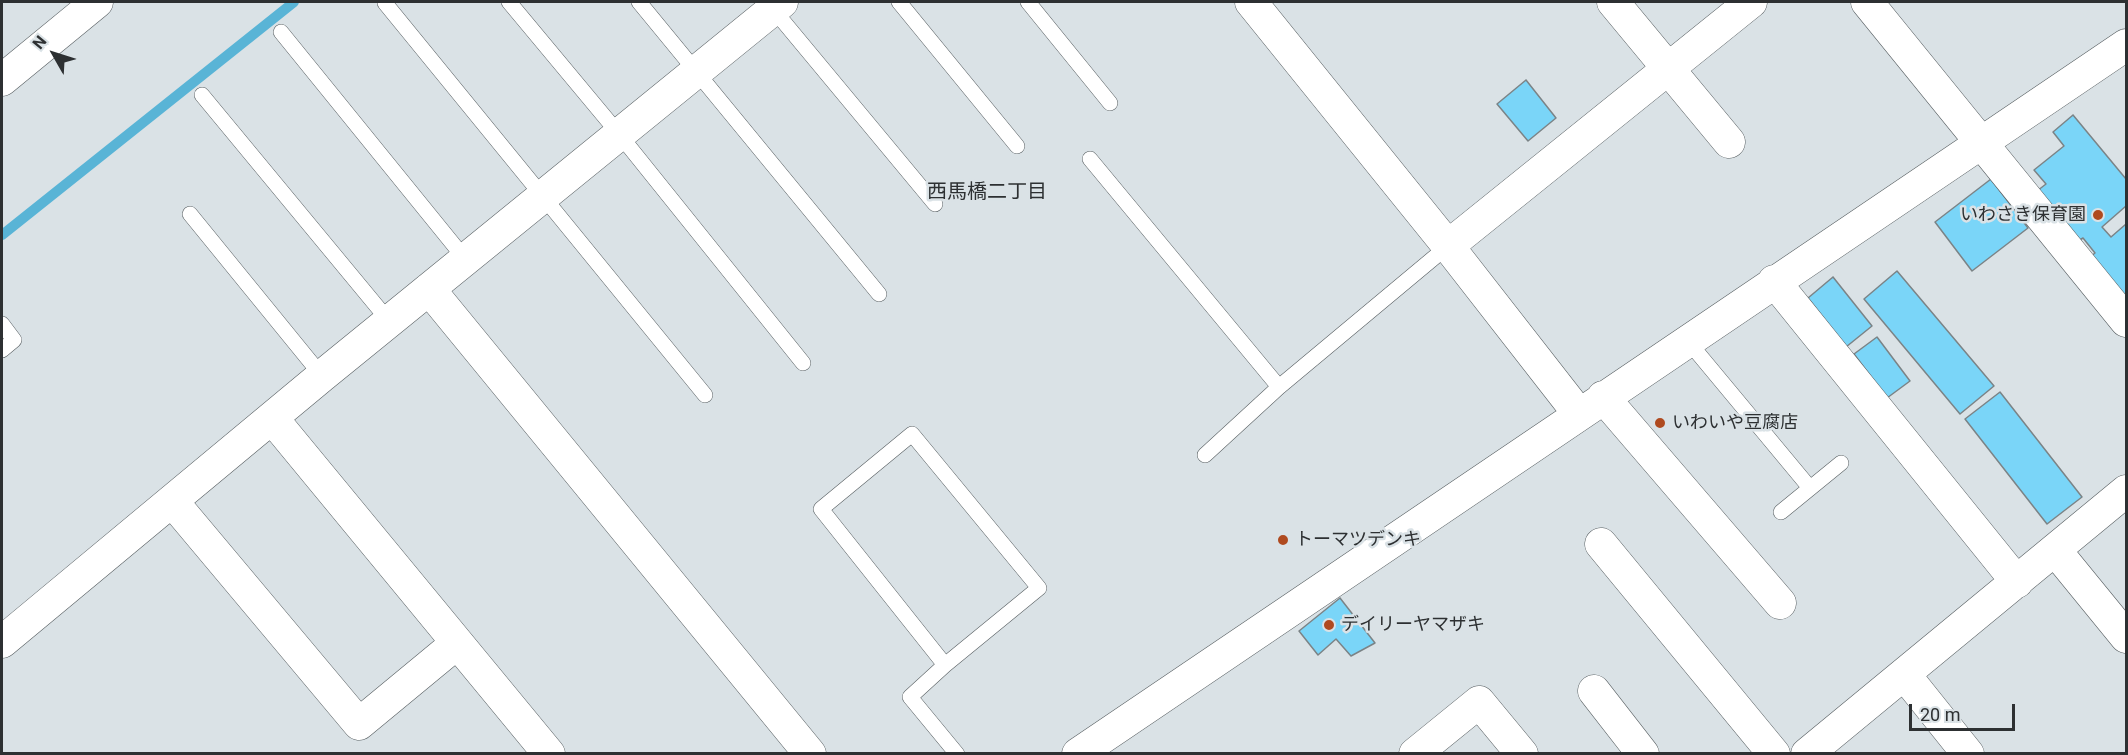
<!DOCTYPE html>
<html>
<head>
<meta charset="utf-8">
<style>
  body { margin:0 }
  #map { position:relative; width:2128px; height:755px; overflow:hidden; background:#dae2e6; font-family:Roboto,sans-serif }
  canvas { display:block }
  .frame { position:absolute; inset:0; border:3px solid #2d3032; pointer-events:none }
  .north { position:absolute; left:24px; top:24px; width:60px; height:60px; -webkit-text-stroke:4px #dae2e6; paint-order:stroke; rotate:309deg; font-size:16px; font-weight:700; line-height:24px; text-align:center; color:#2d3032 }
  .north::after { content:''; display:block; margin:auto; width:21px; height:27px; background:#2d3032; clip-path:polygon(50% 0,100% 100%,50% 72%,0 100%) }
  .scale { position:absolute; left:1909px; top:704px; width:106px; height:27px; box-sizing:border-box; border:3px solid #2d3032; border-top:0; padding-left:8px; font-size:18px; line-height:21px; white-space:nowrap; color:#2d3032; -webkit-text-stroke:4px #dae2e6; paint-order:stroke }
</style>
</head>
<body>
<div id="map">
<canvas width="2128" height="755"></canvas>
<div class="frame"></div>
<div class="north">N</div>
<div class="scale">20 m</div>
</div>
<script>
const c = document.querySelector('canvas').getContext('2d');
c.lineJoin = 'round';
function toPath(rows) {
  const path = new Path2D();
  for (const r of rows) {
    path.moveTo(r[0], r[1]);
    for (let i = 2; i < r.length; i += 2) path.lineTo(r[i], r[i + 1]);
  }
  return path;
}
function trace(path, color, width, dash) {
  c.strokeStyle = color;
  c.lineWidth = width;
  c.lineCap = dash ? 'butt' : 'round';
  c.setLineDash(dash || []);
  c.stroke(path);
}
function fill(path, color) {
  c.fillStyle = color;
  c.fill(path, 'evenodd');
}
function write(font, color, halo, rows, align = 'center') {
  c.font = font + ' Roboto,"Noto Sans JP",sans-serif';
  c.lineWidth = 5;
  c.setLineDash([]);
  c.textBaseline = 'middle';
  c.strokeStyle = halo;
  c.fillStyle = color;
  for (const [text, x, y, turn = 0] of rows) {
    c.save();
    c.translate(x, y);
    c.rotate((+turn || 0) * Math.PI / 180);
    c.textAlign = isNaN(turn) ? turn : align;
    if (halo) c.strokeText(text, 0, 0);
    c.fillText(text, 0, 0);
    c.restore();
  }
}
trace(toPath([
  [2,235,294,2]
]), '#59b4d6', 10);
const building = toPath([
  [1526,80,1556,118,1528,141,1497,104,1526,80],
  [2073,115,2126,179,2126,206,2102,227,2111,237,2126,224,2126,295,2123,298,2089,258,2095,253,2083,238,2078,241,2037,191,2046,184,2034,170,2064,146,2053,132,2073,115],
  [1991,179,2028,228,1972,271,1935,222,1991,179],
  [1897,271,1994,386,1960,414,1864,299,1897,271],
  [1833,277,1872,326,1846,347,1808,298,1833,277],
  [1877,337,1910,381,1887,398,1854,354,1877,337],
  [2000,392,2082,497,2047,524,1965,419,2000,392],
  [1340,598,1375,643,1351,656,1336,639,1318,655,1299,631,1340,598]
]);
fill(building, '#7ad5f8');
trace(building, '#7b8386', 1.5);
const lane = toPath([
  [509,2,619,134,803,363],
  [639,2,879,294],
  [899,2,1017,146],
  [1028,2,1110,103],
  [385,3,705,395],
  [773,9,935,204],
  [281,32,466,260],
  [202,95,389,321],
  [1090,159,1279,387],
  [190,214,322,376],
  [2,324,14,340,2,350],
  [1687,340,1810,488],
  [1205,455,1279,387,1448,246],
  [1781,512,1841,463],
  [945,665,821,509,912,434,1039,588,945,665,910,697,957,754]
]);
const street = toPath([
  [1251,2,1448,246,1579,414],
  [1613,2,1729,142],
  [1867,2,2126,321],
  [2,80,97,2],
  [1448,246,1751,2],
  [1774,281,2017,582],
  [429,289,810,754],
  [1603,397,1780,603],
  [272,418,549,754],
  [172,501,359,724,457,643],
  [1601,544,1774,754],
  [2055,550,2126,637],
  [2,642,322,376,782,2],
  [1904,674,1968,754],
  [1594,691,1643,754],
  [1078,754,2126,45],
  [1415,754,1479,702,1522,754],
  [1807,754,2126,491]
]);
trace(lane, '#575e61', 16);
trace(street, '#575e61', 33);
trace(lane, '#fff', 15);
trace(street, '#fff', 32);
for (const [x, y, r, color] of [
  [2098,215,6,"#af4a1f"],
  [1660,423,6,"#af4a1f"],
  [1283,540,6,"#af4a1f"],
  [1329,625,6,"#af4a1f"]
]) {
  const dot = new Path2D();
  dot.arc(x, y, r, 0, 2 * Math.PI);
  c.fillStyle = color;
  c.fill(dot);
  trace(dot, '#dae2e6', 2);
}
write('18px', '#2d3032', '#dae2e6', [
  ["いわさき保育園",2086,215,"right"],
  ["いわいや豆腐店",1672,423],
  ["トーマツデンキ",1295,540],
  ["デイリーヤマザキ",1341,625]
], 'left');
write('20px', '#2d3032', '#dae2e6', [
  ["西馬橋二丁目",987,193]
]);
</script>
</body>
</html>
